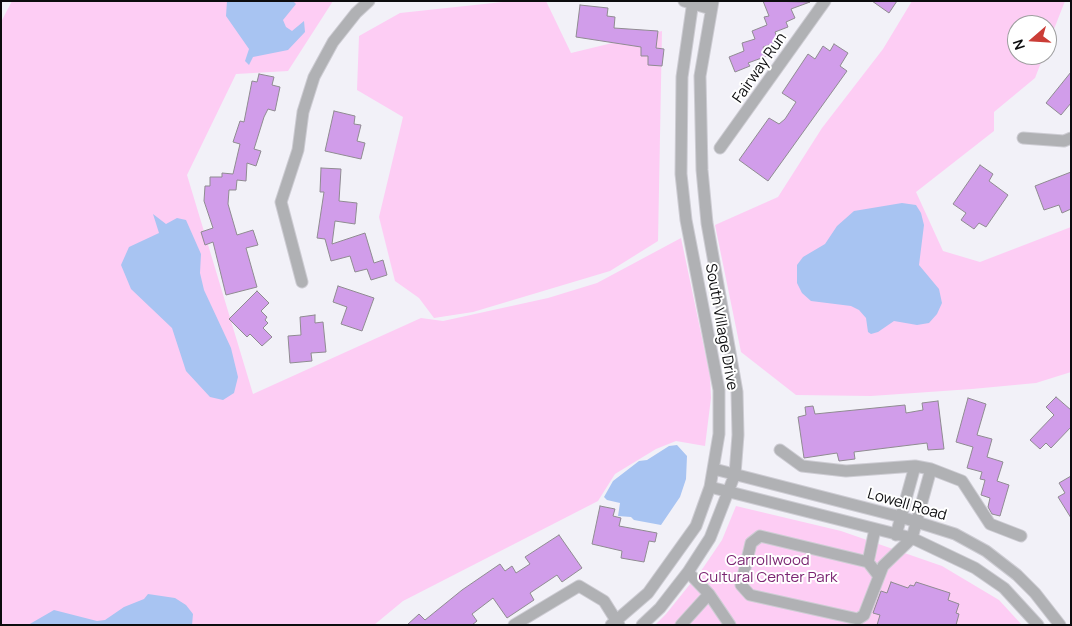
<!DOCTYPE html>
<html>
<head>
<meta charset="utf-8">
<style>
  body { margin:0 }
  #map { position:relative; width:1072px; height:626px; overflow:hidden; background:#f2f1f8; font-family:Manrope,sans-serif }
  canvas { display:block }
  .frame { position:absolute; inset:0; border:2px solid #0c0c0e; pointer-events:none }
  .north { position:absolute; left:1007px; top:15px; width:50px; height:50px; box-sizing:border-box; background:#fff; border:1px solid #9e9e9f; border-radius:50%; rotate:251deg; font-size:14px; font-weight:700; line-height:20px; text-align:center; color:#0c0c0e }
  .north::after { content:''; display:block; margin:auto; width:18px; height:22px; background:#cb3d37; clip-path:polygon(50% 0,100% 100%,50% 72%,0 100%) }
</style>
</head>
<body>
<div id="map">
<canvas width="1072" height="626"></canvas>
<div class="frame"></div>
<div class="north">N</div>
</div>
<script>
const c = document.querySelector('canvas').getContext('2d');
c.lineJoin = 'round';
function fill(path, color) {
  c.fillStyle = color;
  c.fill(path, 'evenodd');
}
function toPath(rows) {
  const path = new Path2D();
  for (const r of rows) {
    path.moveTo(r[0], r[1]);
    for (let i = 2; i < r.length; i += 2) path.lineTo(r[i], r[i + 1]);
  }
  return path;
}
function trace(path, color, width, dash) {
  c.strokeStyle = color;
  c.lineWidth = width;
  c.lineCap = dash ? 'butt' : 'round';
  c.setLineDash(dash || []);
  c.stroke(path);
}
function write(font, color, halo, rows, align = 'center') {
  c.font = font + ' Manrope,sans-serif';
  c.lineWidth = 4;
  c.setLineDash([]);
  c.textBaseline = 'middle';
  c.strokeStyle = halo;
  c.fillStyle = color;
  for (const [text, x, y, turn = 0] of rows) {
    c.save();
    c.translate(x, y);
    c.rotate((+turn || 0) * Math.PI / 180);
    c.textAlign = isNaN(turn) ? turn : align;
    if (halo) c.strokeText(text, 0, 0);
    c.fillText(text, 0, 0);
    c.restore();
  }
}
fill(toPath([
  [12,1,333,1,288,71,236,74,187,175,253,394,421,318,443,321,548,298,597,283,681,238,710,376,711,398,705,446,676,441,656,449,615,474,598,501,403,601,374,625,1,625,1,22],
  [512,1,546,1,571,53,662,31,658,241,610,271,473,312,434,318,419,298,395,281,379,217,403,117,357,90,359,36,400,13],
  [912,1,1065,1,1047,47,1047,25,1017,25,1017,55,1044,55,1035,78,994,112,994,131,916,192,943,251,980,262,1071,227,1071,372,1036,383,972,389,871,396,796,395,741,352,715,225,778,197,822,128,883,49],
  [736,506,841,531,942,566,999,600,1022,625,655,625,666,614,703,568,722,540]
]), '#fdcdf4');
fill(toPath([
  [227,1,293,1,296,4,283,20,286,27,292,31,304,21,305,32,288,50,253,57,249,65,245,61,249,49,226,16],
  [902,203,916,205,921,213,924,225,919,265,939,289,942,303,937,314,929,323,917,325,894,321,878,332,871,334,868,332,866,318,859,310,851,306,811,301,802,293,797,283,797,265,803,257,825,244,837,226,854,211],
  [153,214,166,224,177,218,186,220,201,254,200,273,204,290,231,348,238,377,234,393,223,400,210,397,186,371,172,328,131,289,121,265,129,247,159,233],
  [677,445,687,456,686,479,680,497,661,525,634,520,631,517,618,516,620,503,607,500,604,497,613,481,639,461,647,460,669,446],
  [148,594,175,598,186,605,193,614,192,625,28,625,54,610,97,621,105,620,124,607,144,599]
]), '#a8c4f2');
const building = toPath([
  [763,1,810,2,791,9,795,18,786,22,788,27,775,32,779,42,763,47,767,56,748,63,750,66,735,72,729,57,744,51,742,43,755,39,752,31,767,25,764,17,769,16,763,1],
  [872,1,897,1,889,13,872,1],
  [580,5,608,8,607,16,615,17,614,28,658,31,656,48,664,49,662,66,648,65,648,56,641,56,641,47,576,37,580,5],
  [834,44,848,53,840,66,847,71,768,181,739,160,769,118,779,124,785,119,796,102,782,93,808,54,815,59,823,46,830,51,834,44],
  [1071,72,1071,103,1061,115,1046,103,1071,72],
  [259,74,274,77,272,85,280,87,275,111,268,109,264,117,254,149,261,151,256,166,247,163,246,181,237,180,236,190,229,190,228,204,237,235,253,230,258,245,246,248,257,287,226,295,213,242,205,245,201,232,213,228,204,201,205,186,210,186,210,177,222,177,222,173,233,174,240,144,233,142,240,121,244,122,252,81,257,82,259,74],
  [334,111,355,116,354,124,361,125,357,141,365,143,361,159,325,151,334,111],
  [980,165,993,174,989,181,1008,195,986,227,979,223,974,229,961,220,966,213,953,204,980,165],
  [321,168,341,169,339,201,357,203,355,224,335,221,332,244,365,233,374,263,383,260,387,275,371,280,367,269,355,272,350,256,331,261,325,239,317,238,324,192,320,192,321,168],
  [1071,172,1071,209,1062,213,1059,205,1044,210,1035,186,1071,172],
  [338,286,374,298,362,331,341,324,347,307,333,302,338,286],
  [257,291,269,303,261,311,267,317,265,320,268,323,263,328,272,337,262,346,250,334,247,337,229,319,257,291],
  [315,315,315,323,323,322,326,352,311,353,312,361,290,363,288,336,301,335,300,317,315,315],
  [1056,397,1071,410,1071,427,1051,448,1046,443,1040,449,1030,440,1054,415,1046,407,1056,397],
  [968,398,986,404,977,435,992,439,987,457,1003,462,997,481,1009,485,1000,516,992,514,988,507,990,498,981,495,985,480,980,479,982,472,967,468,973,447,956,442,968,398],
  [938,401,944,449,928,450,927,443,854,452,855,459,839,461,837,453,804,458,798,417,806,415,805,407,813,406,815,414,905,405,906,413,923,410,922,403,938,401],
  [1071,476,1071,518,1058,497,1065,493,1059,483,1071,476],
  [600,506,615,509,613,516,621,518,619,526,657,533,655,542,649,541,644,562,621,558,622,551,592,544,600,506],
  [559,535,582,568,562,582,557,575,530,593,534,600,507,618,493,598,472,614,477,621,472,625,407,625,419,614,425,620,462,590,500,564,505,571,512,566,516,573,530,564,525,557,559,535],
  [891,582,908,588,910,585,914,586,916,582,950,593,948,600,959,604,956,613,959,614,956,625,877,625,880,615,873,613,881,591,887,593,891,582]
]);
fill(building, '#d19dea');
trace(building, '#8f8b91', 1);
const minor = toPath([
  [684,1,711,9],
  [1023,138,1064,141,1071,138],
  [720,148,825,1],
  [302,282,281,202,298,150,303,112,314,77,333,42,356,13,369,1],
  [780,450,802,466,846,471,915,466,931,469,962,481,990,524,1021,536],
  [714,469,901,517,955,534,986,551,1017,575,1035,593,1060,625],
  [710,487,912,538,975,568,1004,588,1038,625],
  [896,535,915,466],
  [868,562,875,529],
  [688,572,709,594,730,625],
  [878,575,868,562,760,536,751,543,741,585,750,595,858,619,864,615,883,566,912,538,931,469],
  [514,625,579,586,604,601,619,625],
  [611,625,648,593,696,526,710,487,719,434,719,390,686,220,681,174,682,77,693,1],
  [642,625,660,608,688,572,710,538,735,474,738,435,737,392,707,223,702,170,700,76,713,1],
  [681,625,709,594]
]);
trace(minor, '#cdccd3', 13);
trace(minor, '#b0b1b4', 11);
write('15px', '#0c0c0e', '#fff', [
  ["Fairway Run",760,68,-55],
  ["South Village Drive",721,327,80],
  ["Lowell Road",907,505,16]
]);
write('15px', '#7b2572', '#fff', [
  ["Carrollwood",768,561],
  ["Cultural Center Park",768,578]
]);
</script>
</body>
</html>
